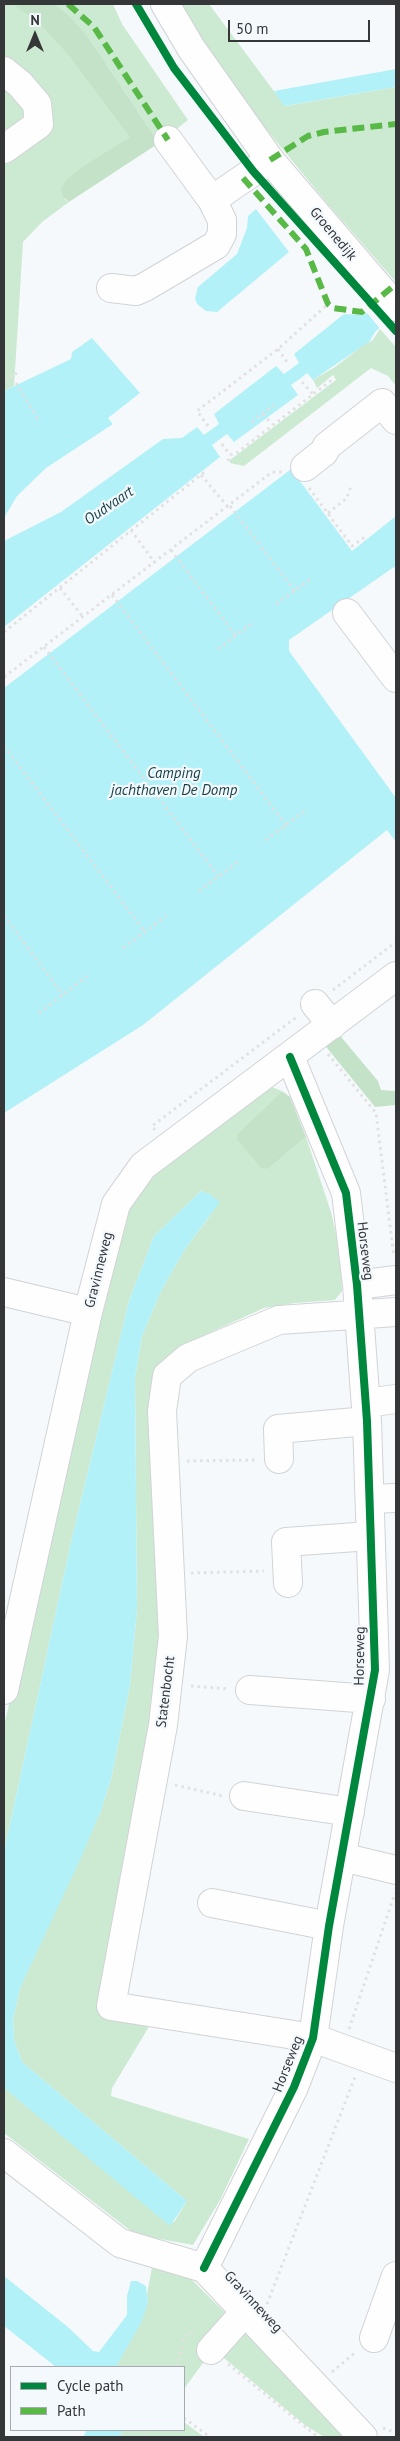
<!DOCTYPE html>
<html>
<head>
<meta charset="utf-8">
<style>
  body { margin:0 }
  #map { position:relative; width:400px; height:2441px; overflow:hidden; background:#f6f9fc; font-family:"PT Sans",sans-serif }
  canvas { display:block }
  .frame { position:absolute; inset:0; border:5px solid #343638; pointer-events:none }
  .legend { position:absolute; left:10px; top:2366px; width:175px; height:65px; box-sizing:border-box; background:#f4f9fe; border:1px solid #a7abaf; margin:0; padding:6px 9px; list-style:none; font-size:15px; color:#343638 }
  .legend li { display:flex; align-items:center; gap:10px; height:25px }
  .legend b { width:25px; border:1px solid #a7abaf }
  .north { position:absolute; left:10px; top:10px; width:50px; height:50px; -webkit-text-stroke:4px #f4f9fe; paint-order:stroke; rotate:0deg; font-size:14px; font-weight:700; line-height:20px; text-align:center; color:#343638 }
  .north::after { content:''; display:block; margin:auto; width:18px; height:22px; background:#343638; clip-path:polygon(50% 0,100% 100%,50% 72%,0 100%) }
  .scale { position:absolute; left:228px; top:20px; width:142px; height:22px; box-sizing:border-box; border:2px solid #343638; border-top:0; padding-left:6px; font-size:15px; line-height:18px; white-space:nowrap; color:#343638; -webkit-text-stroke:4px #f4f9fe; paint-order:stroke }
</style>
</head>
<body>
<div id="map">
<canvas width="400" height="2441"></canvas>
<div class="frame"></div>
<ul class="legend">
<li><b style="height:6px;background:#00873e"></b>Cycle path</li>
<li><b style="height:6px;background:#58b947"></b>Path</li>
</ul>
<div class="north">N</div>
<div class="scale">50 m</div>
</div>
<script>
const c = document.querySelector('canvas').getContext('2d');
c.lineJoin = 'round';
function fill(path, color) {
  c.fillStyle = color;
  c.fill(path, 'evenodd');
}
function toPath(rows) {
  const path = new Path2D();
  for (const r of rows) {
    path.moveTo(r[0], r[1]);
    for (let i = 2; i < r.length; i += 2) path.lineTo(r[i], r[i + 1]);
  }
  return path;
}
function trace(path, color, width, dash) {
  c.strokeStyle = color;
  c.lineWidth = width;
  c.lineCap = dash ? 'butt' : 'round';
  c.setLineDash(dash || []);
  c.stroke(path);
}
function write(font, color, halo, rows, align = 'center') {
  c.font = font + ' "PT Sans",sans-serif';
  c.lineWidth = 4.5;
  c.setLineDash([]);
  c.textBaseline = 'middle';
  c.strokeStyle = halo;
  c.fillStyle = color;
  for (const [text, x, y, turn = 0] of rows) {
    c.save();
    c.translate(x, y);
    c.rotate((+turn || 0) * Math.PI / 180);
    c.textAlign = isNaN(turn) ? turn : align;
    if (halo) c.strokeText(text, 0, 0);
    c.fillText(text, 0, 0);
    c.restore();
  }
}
fill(toPath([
  [4,4,25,4,149,134,64,199,69,202,42,222,23,242,14,386,4,391],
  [54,4,113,4,122,24,188,120,159,143,89,38],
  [179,4,209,4,285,106,396,87,395,281,326,202,248,107],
  [380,329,396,347,396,386,388,376,371,368,244,466,230,463,230,460,336,380,333,375,317,388,313,380,335,367,366,343,372,341],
  [269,1086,282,1091,238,1133,268,1169,306,1137,331,1212,340,1252,342,1291,335,1300,295,1303,264,1308,187,1343,174,1353,164,1661,107,1987,150,2025,112,2088,111,2096,249,2139,220,2200,193,2245,144,2236,131,2231,4,2133,4,2088,174,2222,187,2201,22,2062,14,2040,13,2019,20,1988,100,1813,111,1779,130,1685,137,1609,135,1378,142,1336,161,1291,185,1249,212,1213,211,1195,201,1191,154,1236,129,1301,72,1538,4,1852,4,1726,124,1205,156,1170],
  [153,2262,189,2277,320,2407,345,2437,324,2437,305,2425,213,2349,184,2389,184,2367,118,2367,117,2365,148,2303,147,2294],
  [184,2422,204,2437,119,2437,123,2430,184,2430]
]), '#ccead1');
fill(toPath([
  [13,4,54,4,69,16,89,38,159,143,69,202,63,197,61,188,66,180,82,167,130,137,68,54,39,23],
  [337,1032,378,1081,381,1090,396,1091,396,1105,375,1107,323,1043],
  [282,1091,290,1097,306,1137,268,1169,261,1168,237,1139,238,1133]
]), '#c4e2c8');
fill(toPath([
  [396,69,396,87,284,106,274,91],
  [256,209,289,252,217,312,206,311,197,304,195,298,198,287,237,254,247,228,248,216],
  [395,279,396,313,375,332,370,341,313,380,307,373,301,378,291,385,298,395,234,442,227,434,212,445,220,457,4,627,4,541,61,512,163,439,182,438,197,427,204,435,219,424,214,414,276,366,284,374,299,363,294,354,344,314,344,308,362,310],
  [92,338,140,393,108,418,113,424,46,468,17,496,4,518,4,391,71,359,72,352],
  [299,463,297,477,352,551,396,516,396,570,394,567,289,640,289,651,396,798,396,842,387,830,143,1025,4,1113,4,688],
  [201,1191,211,1195,220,1202,185,1249,161,1291,142,1336,135,1378,137,1609,130,1685,111,1779,100,1813,79,1862,20,1988,13,2019,14,2040,22,2062,187,2201,170,2226,4,2088,4,1852,72,1538,129,1301,154,1236],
  [4,2276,68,2327,93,2351,99,2352,127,2315,127,2296,131,2281,137,2281,146,2286,148,2303,141,2323,117,2365,118,2367,56,2367,4,2326],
  [87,2430,123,2430,119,2437,83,2437]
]), '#b2f1f8');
fill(toPath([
  [396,276,396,316,381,330,367,313,363,315,344,314,344,308,362,310,361,307,392,280,395,281]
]), '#f6f9fc');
const minor = toPath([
  [4,71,20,84,37,104,39,124,4,149],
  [212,200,270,160],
  [111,288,136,291,145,287,216,245,222,234,222,220,212,200,168,140],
  [305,467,324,452,327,446,382,403,396,420],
  [347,613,396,678],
  [315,1004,332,1025],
  [357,1285,396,1280],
  [4,1292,88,1312],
  [396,1312,279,1320,188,1358,167,1376,162,1411,173,1636,163,1725,111,2006,313,2038,396,2068],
  [366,1403,396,1399],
  [279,1459,278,1429,367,1421],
  [370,1499,396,1498],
  [288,1583,286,1542,370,1536],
  [4,1690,88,1312,116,1204,143,1166,396,976],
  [250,1690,371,1699],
  [244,1796,350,1812],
  [342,1857,396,1870],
  [212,1903,329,1926],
  [4,2153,120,2243,204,2268,363,2437],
  [204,2268,294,2087,313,2038,329,1926,375,1670,367,1421,357,1285,346,1193,290,1057],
  [374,2338,396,2276],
  [211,2350,245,2312]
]);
const major = toPath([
  [165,4,191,48,270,160,396,307]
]);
trace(minor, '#d1d3d6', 30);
trace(major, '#d1d3d6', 30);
trace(toPath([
  [278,349,289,365],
  [4,381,17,373],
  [302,382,313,394],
  [16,383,38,419],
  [263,414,272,424],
  [252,422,274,405],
  [208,426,197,411,278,349,328,304],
  [222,444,230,455],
  [228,461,230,455,238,452,333,379],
  [201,475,228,507],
  [309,488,352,546,365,537],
  [230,506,295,591],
  [328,513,347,498,351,486],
  [131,530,155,563],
  [171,550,236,636],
  [60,588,83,617],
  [112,595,286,825],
  [276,604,312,578],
  [4,632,207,470],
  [44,647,218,876],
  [218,649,254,622],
  [4,677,272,472,284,472],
  [4,746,145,932],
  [266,840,306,810],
  [199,891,238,862],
  [4,916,63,995],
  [123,948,166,916],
  [333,990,396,942],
  [39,1013,87,976],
  [328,1054,376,1113,394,1257],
  [155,1130,152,1126,298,1016],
  [187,1461,256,1460],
  [191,1573,264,1571],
  [191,1686,229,1689],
  [175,1785,223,1796],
  [349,2029,395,1893],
  [267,2304,355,2077],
  [228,2364,318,2437],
  [177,2367,184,2336,195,2331],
  [332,2372,356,2352],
  [184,2418,210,2437],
  [383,2428,396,2433],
  [145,2437,148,2430]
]), '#e1e1e2', 3, [2.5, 4]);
trace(minor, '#fefeff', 28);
trace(major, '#fefeff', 28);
trace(toPath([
  [68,4,94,27,168,140],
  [270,160,308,136,324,132,396,124],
  [243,178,306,249,328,304,333,308,362,312,396,284]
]), '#58b947', 6, [12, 6]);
trace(toPath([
  [136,4,174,68,253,171,396,331],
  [204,2268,294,2087,313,2038,329,1926,375,1670,367,1421,357,1285,346,1193,290,1057]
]), '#00873e', 8);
write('14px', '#343638', '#f4f9fe', [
  ["Groenedijk",333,234,50],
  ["Horseweg",365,1251,83],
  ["Gravinneweg",99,1270,-76],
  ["Horseweg",360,1656,-89],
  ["Statenbocht",166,1692,-83],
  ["Horseweg",288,2064,-68],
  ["Gravinneweg",253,2302,47]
]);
write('italic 15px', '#153f43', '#f4f9fe', [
  ["Oudvaart",109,506,-34],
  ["Camping",174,774],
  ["jachthaven De Domp",174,791]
]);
</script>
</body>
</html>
